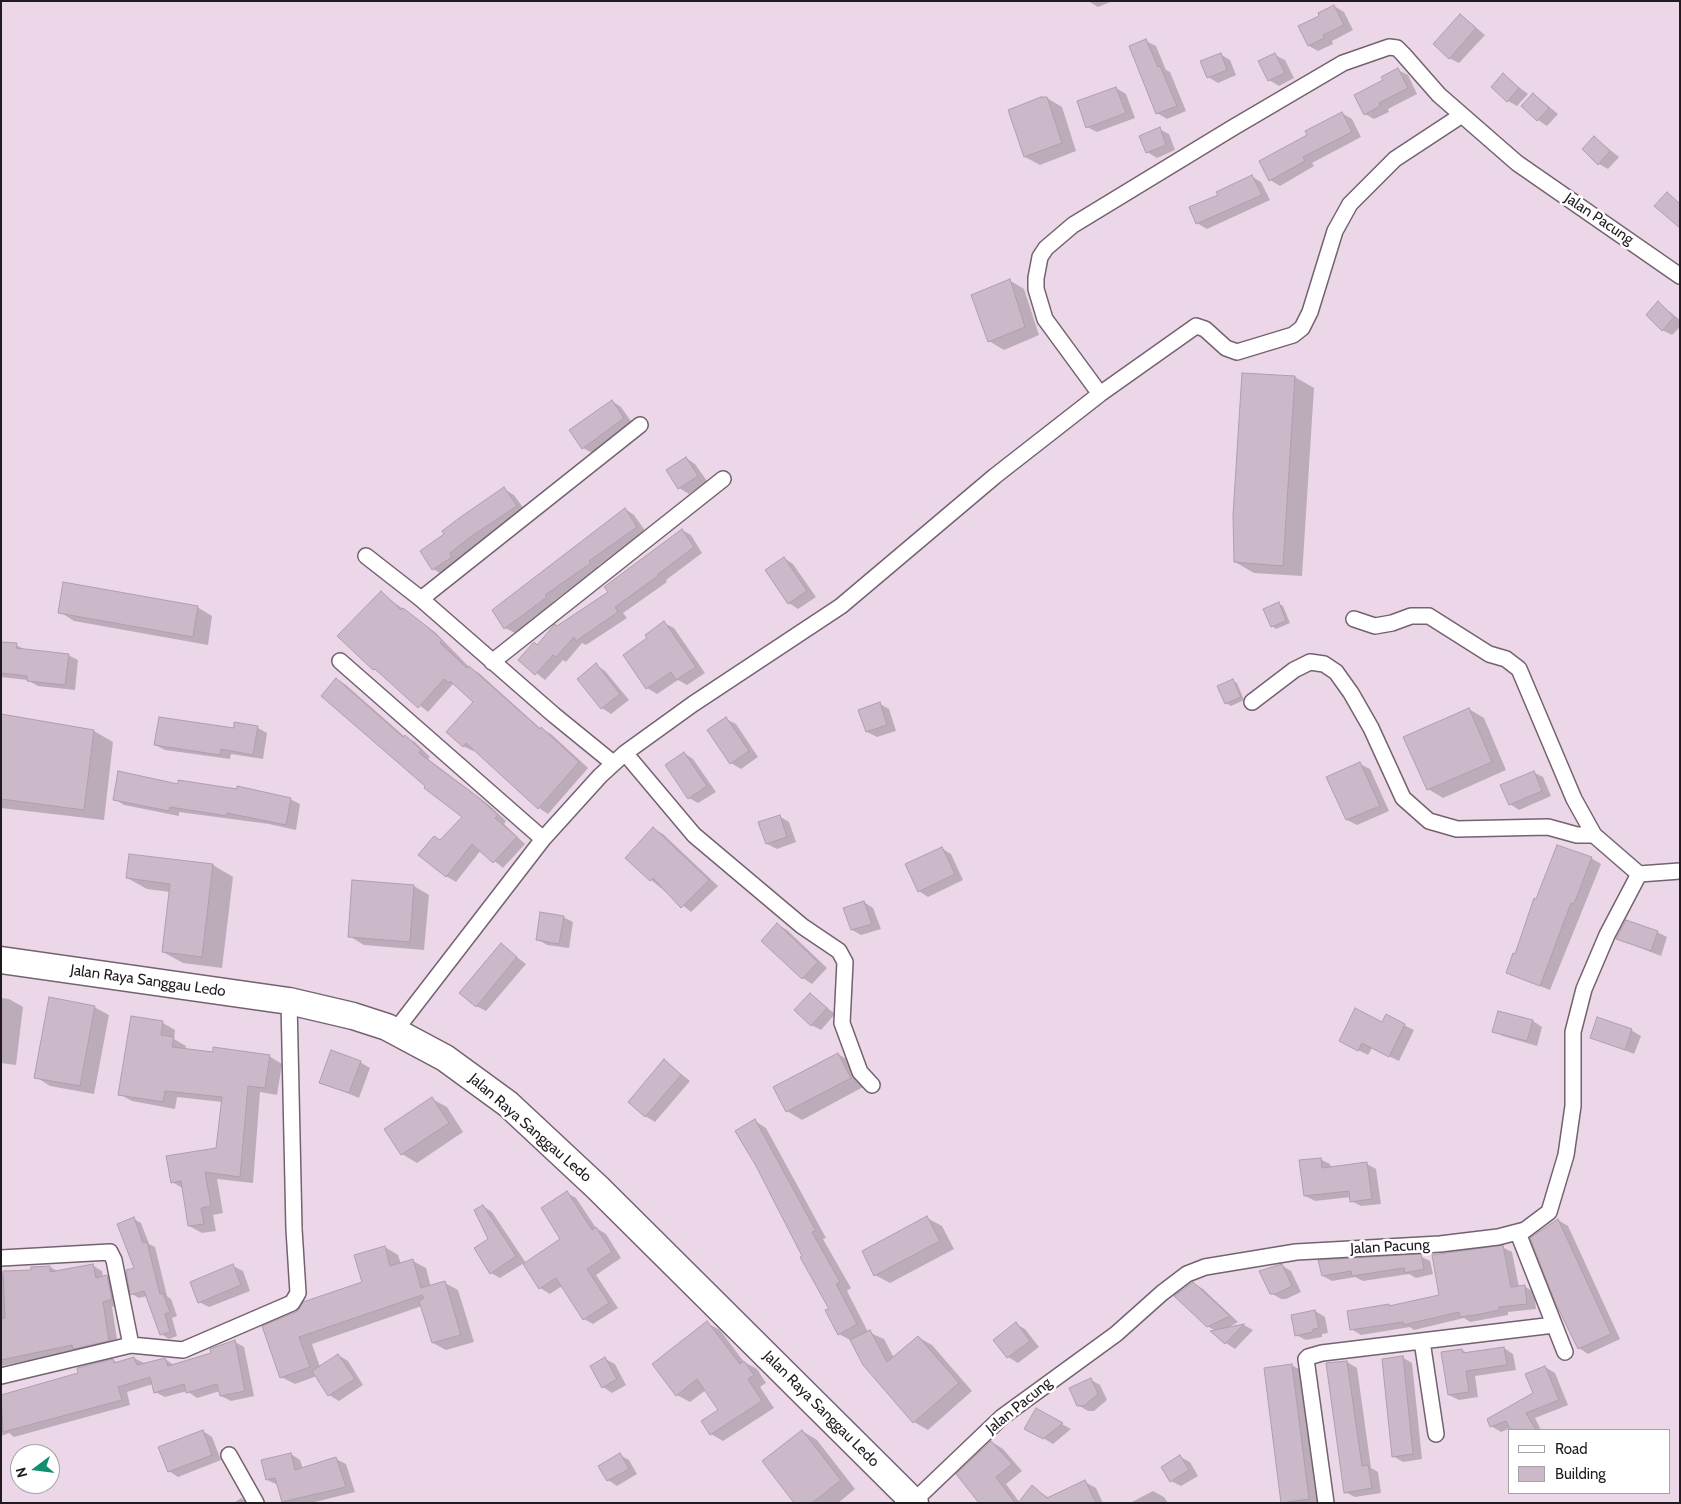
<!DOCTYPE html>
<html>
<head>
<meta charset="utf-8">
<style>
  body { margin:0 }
  #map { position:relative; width:1681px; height:1504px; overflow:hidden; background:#ecd7e8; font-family:Cabin,sans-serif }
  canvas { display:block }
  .frame { position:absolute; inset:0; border:2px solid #211a20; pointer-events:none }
  .legend { position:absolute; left:1508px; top:1429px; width:162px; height:65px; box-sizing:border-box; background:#fff; border:1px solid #a6a3a6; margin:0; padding:6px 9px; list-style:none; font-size:15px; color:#211a20 }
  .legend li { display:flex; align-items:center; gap:10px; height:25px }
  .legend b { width:25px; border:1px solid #a6a3a6 }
  .north { position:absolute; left:10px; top:1444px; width:50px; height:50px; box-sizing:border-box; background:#fff; border:1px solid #a6a3a6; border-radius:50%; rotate:255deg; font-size:14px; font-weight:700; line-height:20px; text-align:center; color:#211a20 }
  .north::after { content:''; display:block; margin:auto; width:18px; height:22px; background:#138e72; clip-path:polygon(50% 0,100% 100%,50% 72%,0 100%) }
</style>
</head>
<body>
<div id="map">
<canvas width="1681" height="1504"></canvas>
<div class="frame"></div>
<ul class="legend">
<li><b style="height:6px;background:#fff"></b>Road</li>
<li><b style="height:14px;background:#cbb8c8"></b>Building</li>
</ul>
<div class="north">N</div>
</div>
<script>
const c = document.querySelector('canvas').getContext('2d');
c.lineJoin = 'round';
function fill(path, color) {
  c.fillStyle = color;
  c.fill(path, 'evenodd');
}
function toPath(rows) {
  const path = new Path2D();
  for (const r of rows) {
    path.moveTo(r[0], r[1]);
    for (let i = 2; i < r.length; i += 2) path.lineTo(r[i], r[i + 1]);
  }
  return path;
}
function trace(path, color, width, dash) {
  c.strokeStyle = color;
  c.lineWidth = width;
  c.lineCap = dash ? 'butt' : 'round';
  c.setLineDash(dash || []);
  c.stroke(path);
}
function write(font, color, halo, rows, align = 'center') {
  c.font = font + ' Cabin,sans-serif';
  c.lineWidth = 5;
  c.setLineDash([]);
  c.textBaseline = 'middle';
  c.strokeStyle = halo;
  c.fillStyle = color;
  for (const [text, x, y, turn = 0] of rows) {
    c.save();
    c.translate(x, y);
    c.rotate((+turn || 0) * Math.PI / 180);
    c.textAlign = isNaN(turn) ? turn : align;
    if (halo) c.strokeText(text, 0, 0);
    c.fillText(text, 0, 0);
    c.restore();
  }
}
fill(toPath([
  [1088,1,1113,1,1098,7],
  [1334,6,1344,12,1353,30,1332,41,1333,44,1318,51,1309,46,1300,27,1321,16],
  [1461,15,1485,35,1459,63,1449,58],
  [1146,41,1156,46,1166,70,1170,72,1186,111,1167,119,1157,113],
  [1220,54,1230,60,1236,75,1218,83,1208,77],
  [1275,55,1285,60,1294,78,1279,86,1269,80],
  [1398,70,1408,75,1417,94,1388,109,1389,112,1374,119,1365,114,1385,80],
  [1503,75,1528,94,1517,106,1508,101],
  [1116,88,1126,94,1135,118,1097,132,1087,127],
  [1534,94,1558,114,1547,126,1538,120],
  [1047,98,1062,107,1076,151,1040,165,1025,157,1010,111],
  [1342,113,1352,119,1361,137,1312,163,1314,166,1280,186,1270,180,1308,136],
  [1159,129,1169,134,1175,150,1157,158,1147,152],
  [1594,137,1619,157,1608,169,1599,164],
  [1251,176,1261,182,1270,200,1207,229,1197,223],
  [1009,280,1024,289,1039,335,1004,350,989,341],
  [1659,303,1680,320,1680,327,1672,335,1662,330],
  [1295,377,1314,388,1302,576,1254,573,1235,562],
  [612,401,621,407,633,424,592,453,583,448],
  [686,458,695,464,707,481,689,494,679,488],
  [504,489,514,495,526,512,483,540,459,559,461,562,443,575,433,569],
  [625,509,634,515,646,532,598,566,599,568,554,601,555,603,515,633,505,628],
  [682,530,691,535,702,553,666,580,667,582,623,613,627,618,586,645,582,643,566,662,563,660,545,680,520,660,609,592],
  [784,558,793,564,816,597,798,609,789,603],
  [381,593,435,632,470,668,479,673,541,729,551,734,588,768,548,814,539,808,475,750,473,751,463,746,474,702,458,687,453,684,428,712,374,669],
  [1279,604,1283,606,1290,623,1276,629,1272,626],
  [197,607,212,616,208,645,74,621,60,612],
  [664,623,674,628,705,673,687,685,678,680,657,694,647,688,624,655,649,639],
  [1,643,16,645,26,650,68,655,78,660,75,690,38,686,27,680,1,677],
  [596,665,605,671,629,700,611,714,602,708],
  [337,679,346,685,405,737,415,742,430,757,428,759,489,805,506,821,504,824,525,844,503,868,481,850,456,882,446,876,441,841,464,817,427,786],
  [1233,681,1237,683,1244,700,1231,706,1226,703],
  [880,704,889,709,896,731,877,737,867,732,860,710],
  [1469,709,1484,718,1506,770,1443,798,1428,789],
  [1,716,94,731,113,742,104,820,1,808],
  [726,719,736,724,758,757,741,769,731,763,709,730],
  [258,728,267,733,263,759,231,754,230,759,165,750,155,745,235,730],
  [684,753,693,759,716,792,698,803,689,798],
  [1360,764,1370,769,1389,811,1357,825,1347,820],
  [1533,772,1543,777,1551,796,1519,810,1510,804],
  [179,785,290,799,300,804,296,830,269,824,179,812,179,816,124,805,115,799],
  [779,816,789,822,796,842,777,849,767,844],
  [654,829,663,834,718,886,691,912,651,880],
  [941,848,951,854,963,880,928,897,919,891],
  [130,855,213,865,233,877,222,968,183,963,163,952,170,892,147,889,127,878],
  [1591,858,1601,864,1550,990,1507,973,1537,900],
  [414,886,429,895,424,950,364,945,349,936],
  [864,902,873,908,881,929,861,935,852,930],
  [563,917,573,922,569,948,547,945,537,939],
  [777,924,787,930,827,968,812,984,803,978,763,941],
  [1657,932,1667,937,1661,956,1618,939],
  [501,945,526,964,486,1011,476,1006],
  [810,994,835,1014,821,1030,811,1025],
  [1,998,9,999,23,1007,16,1065,1,1063],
  [94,1007,109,1015,94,1094,50,1086,36,1077],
  [132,1017,163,1023,175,1030,174,1039,186,1046,185,1050,269,1056,282,1064,277,1095,260,1092,253,1183,217,1179,223,1213,213,1215,216,1231,202,1233,189,1226,184,1189,172,1182,217,1149,222,1102,177,1097,175,1109,132,1101,119,1094],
  [1533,1021,1542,1027,1537,1046,1503,1036,1493,1031],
  [1383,1023,1404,1025,1414,1030,1399,1061,1372,1048,1368,1055,1350,1046],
  [1631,1030,1641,1036,1634,1054,1592,1037],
  [838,1054,853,1063,865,1086,802,1120,787,1111],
  [665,1061,690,1081,655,1122,645,1116],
  [360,1062,370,1068,359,1098,321,1082],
  [432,1099,447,1107,463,1132,417,1163,402,1154,386,1129],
  [755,1121,766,1128,826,1238,823,1239,851,1288,847,1291,868,1332,884,1339,894,1358,918,1337,932,1345,972,1391,928,1430,914,1422,850,1340,839,1334,830,1309,804,1256],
  [1320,1159,1330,1164,1331,1168,1367,1164,1376,1169,1381,1204,1361,1206,1351,1201,1351,1197,1315,1201,1305,1196],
  [567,1193,576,1198,596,1228,606,1234,621,1258,596,1275,618,1308,593,1324,584,1319,562,1286,550,1294,540,1288,524,1263,500,1278,491,1273,490,1239,483,1206,492,1212,526,1263,562,1240],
  [927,1218,942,1226,954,1249,890,1283,875,1275],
  [134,1219,141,1223,149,1244,155,1247,167,1296,171,1299,177,1316,172,1318,177,1336,169,1339,161,1334,147,1296,139,1298,132,1294,135,1269],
  [1558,1220,1568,1226,1620,1339,1588,1354,1579,1348,1532,1238],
  [385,1247,398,1255,401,1264,413,1261,426,1268,431,1287,445,1283,458,1290,474,1342,446,1350,433,1343,422,1306,312,1344,320,1367,338,1355,348,1361,363,1385,339,1401,329,1395,317,1376,295,1384,281,1377,263,1327,364,1283],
  [1502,1247,1512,1252,1519,1287,1524,1286,1534,1292,1536,1309,1508,1312,1508,1315,1470,1322,1464,1318,1414,1330,1410,1327,1361,1335,1351,1329,1389,1305,1392,1306,1441,1295],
  [1420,1256,1430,1261,1433,1274,1416,1278,1409,1274,1363,1281,1355,1277,1332,1281,1323,1276],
  [92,1265,102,1271,103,1277,107,1276,117,1282,121,1304,112,1307,118,1346,77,1351,1,1366,1,1273,32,1271,50,1267,59,1272],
  [1281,1265,1291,1271,1301,1292,1286,1299,1281,1299,1271,1293],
  [233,1266,243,1271,250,1291,209,1307,199,1302],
  [1193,1283,1203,1289,1238,1322,1226,1329,1244,1325,1253,1330,1235,1349,1226,1343,1213,1331,1216,1331,1207,1326],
  [1315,1311,1325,1317,1328,1333,1322,1334,1322,1337,1306,1340,1296,1335],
  [707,1323,720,1330,744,1362,757,1369,766,1383,760,1387,774,1408,723,1441,711,1434,720,1410,706,1390,690,1402,677,1395],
  [1016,1324,1025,1329,1039,1347,1018,1363,1008,1357,995,1340],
  [235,1342,244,1347,254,1396,231,1401,221,1396,220,1391,197,1398,187,1391,165,1397,155,1392,153,1384,127,1392,130,1405,14,1437,9,1433,1,1436,1,1396,79,1374,113,1360,118,1363,134,1358,144,1363,165,1359,174,1365,212,1354],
  [1504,1348,1513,1354,1516,1370,1475,1376,1478,1397,1459,1400,1449,1395,1462,1350,1467,1353],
  [1402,1357,1412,1363,1422,1459,1403,1462,1393,1456],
  [605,1359,615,1364,626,1385,612,1393,603,1387],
  [1347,1362,1357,1368,1371,1468,1378,1472,1381,1493,1355,1497,1345,1492],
  [1291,1365,1301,1370,1319,1503,1284,1503,1265,1369],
  [1545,1367,1555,1373,1568,1405,1535,1418,1541,1430,1512,1430,1511,1428,1501,1432,1491,1426,1534,1393],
  [1091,1380,1100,1385,1107,1400,1094,1411,1088,1411,1078,1405],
  [1036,1410,1071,1429,1053,1444,1026,1428],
  [203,1431,212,1437,221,1460,178,1477,169,1471],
  [802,1431,817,1440,855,1489,838,1503,796,1503],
  [992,1442,1003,1449,1022,1471,1006,1484,1020,1503,1032,1487,1049,1498,1085,1482,1096,1488,1103,1503,979,1503],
  [291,1454,300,1460,303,1469,336,1459,346,1464,355,1492,311,1503,283,1502,278,1485,267,1480],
  [620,1455,629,1460,637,1474,617,1486,608,1480],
  [1180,1457,1190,1462,1198,1476,1181,1486,1171,1481],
  [1153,1491,1164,1497,1168,1503,1130,1503],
  [241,1498,250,1503,234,1503]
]), '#0003');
const building = toPath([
  [1334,5,1344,25,1323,35,1324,38,1308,46,1298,26,1319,16,1318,13,1334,5],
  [1460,14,1476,28,1449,59,1433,44,1460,14],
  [1146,39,1158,67,1160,66,1177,106,1156,114,1129,46,1146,39],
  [1221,53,1227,70,1207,78,1200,61,1221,53],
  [1275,53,1285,73,1268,81,1258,61,1275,53],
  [1398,68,1408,88,1379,103,1380,106,1364,115,1354,95,1383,80,1381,77,1398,68],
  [1503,73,1519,88,1507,102,1491,87,1503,73],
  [1116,87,1126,113,1086,128,1077,101,1116,87],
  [1533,93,1549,108,1537,121,1521,106,1533,93],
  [1041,97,1047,97,1062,143,1024,157,1008,110,1041,97],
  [1342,112,1352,132,1303,157,1305,161,1269,181,1259,161,1307,135,1305,131,1342,112],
  [1160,127,1166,145,1146,153,1139,136,1160,127],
  [1594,136,1610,151,1598,165,1582,149,1594,136],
  [1252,175,1262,195,1196,224,1189,207,1218,195,1216,192,1252,175],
  [1667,192,1680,204,1680,228,1654,206,1667,192],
  [1010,279,1025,327,988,342,971,295,1010,279],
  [1658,301,1674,317,1662,331,1646,315,1658,301],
  [1242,373,1295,376,1283,566,1234,562,1233,515,1242,373],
  [612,400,624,418,582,449,569,430,612,400],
  [686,457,698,476,678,489,666,470,686,457],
  [504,487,517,506,473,535,450,553,452,557,432,570,420,551,444,534,442,531,462,516,504,487],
  [625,508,637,527,589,561,591,563,545,595,547,597,504,629,492,610,625,508],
  [682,529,694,547,657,575,658,576,615,607,618,612,576,641,574,637,556,657,553,655,535,675,518,660,534,642,537,645,555,624,557,626,608,592,604,587,682,529],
  [784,557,807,591,788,604,765,570,784,557],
  [63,582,198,606,193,637,58,613,63,582],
  [381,591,401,610,403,608,425,625,442,640,440,643,467,668,469,666,540,729,541,727,579,762,538,809,466,743,463,747,446,732,473,702,450,681,449,683,444,679,418,708,375,669,373,670,337,636,381,591],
  [1279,602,1286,621,1271,627,1263,609,1279,602],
  [664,621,696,667,676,680,671,672,646,689,623,655,647,638,645,635,664,621],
  [1,642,17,643,16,648,69,654,65,685,27,681,27,676,1,673,1,642],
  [596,663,620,694,601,709,577,679,596,663],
  [336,678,403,737,405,735,421,750,419,753,479,798,498,815,495,818,517,837,493,863,472,844,446,877,418,855,434,836,440,840,462,817,424,788,425,786,321,696,336,678],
  [1233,679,1241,697,1225,704,1217,686,1233,679],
  [880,702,887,725,866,732,858,710,880,702],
  [1469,708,1492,762,1427,790,1403,737,1469,708],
  [1,714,94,730,84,810,1,799,1,714],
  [159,717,234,728,234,722,258,726,253,755,221,749,220,755,154,745,159,717],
  [726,717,749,751,730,764,707,730,726,717],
  [684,752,707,786,688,799,665,765,684,752],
  [1360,762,1380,806,1346,820,1326,777,1360,762],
  [118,771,178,784,178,780,237,789,237,786,291,798,286,825,227,813,227,816,170,807,169,811,113,800,118,771],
  [1534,771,1542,791,1509,805,1500,785,1534,771],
  [780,815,787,837,766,844,758,822,780,815],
  [653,827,709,880,681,908,653,878,650,881,625,858,653,827],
  [1557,845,1592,857,1574,904,1571,903,1540,986,1506,973,1513,953,1515,954,1534,898,1536,899,1557,845],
  [942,847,955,874,918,892,905,864,942,847],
  [129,854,213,864,202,957,162,952,170,884,126,878,129,854],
  [352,880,414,885,410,942,348,937,352,880],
  [864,901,872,924,851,930,843,908,864,901],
  [540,912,564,916,559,944,536,940,540,912],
  [1626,920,1658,931,1651,951,1616,939,1626,920],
  [777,923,818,962,802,979,761,941,777,923],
  [501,943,517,957,476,1007,459,993,501,943],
  [810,993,827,1008,811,1026,794,1010,810,993],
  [49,997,95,1006,80,1086,34,1078,49,997],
  [1355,1008,1382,1022,1386,1014,1405,1024,1389,1057,1362,1043,1358,1051,1339,1041,1355,1008],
  [1498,1011,1533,1020,1527,1041,1492,1032,1498,1011],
  [131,1016,163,1021,161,1035,174,1037,172,1047,213,1052,213,1047,270,1055,265,1088,248,1086,240,1177,205,1172,211,1206,201,1208,204,1224,188,1226,181,1181,171,1183,166,1156,216,1148,222,1097,165,1091,163,1102,118,1095,131,1016],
  [1597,1017,1632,1029,1625,1050,1590,1038,1597,1017],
  [331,1050,361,1061,349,1093,319,1083,331,1050],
  [838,1053,851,1078,786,1112,773,1087,838,1053],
  [664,1059,681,1075,645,1117,628,1102,664,1059],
  [432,1097,449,1123,401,1155,384,1129,432,1097],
  [755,1119,816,1231,812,1232,840,1282,836,1284,857,1324,838,1335,825,1310,829,1309,800,1257,802,1256,756,1166,735,1131,755,1119],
  [1321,1158,1322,1168,1367,1162,1372,1199,1350,1202,1349,1191,1304,1196,1299,1160,1321,1158],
  [567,1191,592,1230,596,1227,612,1252,587,1269,609,1303,583,1320,556,1278,539,1289,523,1264,560,1239,541,1208,567,1191],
  [483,1205,516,1256,490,1274,474,1248,488,1239,474,1210,483,1205],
  [927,1216,940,1241,874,1276,862,1251,927,1216],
  [134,1217,143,1243,147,1242,160,1294,163,1293,170,1312,165,1314,170,1332,160,1335,144,1291,130,1295,126,1270,134,1268,117,1224,134,1217],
  [1558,1219,1611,1334,1578,1349,1555,1302,1530,1238,1558,1219],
  [1503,1245,1511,1287,1525,1285,1527,1304,1499,1307,1499,1310,1481,1314,1460,1317,1459,1312,1403,1325,1403,1322,1350,1330,1347,1311,1389,1304,1389,1306,1439,1295,1432,1255,1503,1245],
  [385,1246,390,1266,413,1259,421,1288,445,1281,461,1335,432,1343,419,1301,424,1298,422,1295,299,1337,310,1367,280,1378,262,1326,298,1311,303,1302,362,1282,354,1255,385,1246],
  [1421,1254,1424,1269,1405,1273,1404,1268,1352,1276,1351,1271,1322,1276,1318,1260,1421,1254],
  [93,1264,96,1278,107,1275,112,1299,103,1302,109,1341,73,1349,72,1345,1,1360,1,1319,5,1318,3,1271,31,1270,31,1267,50,1266,50,1272,93,1264],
  [233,1264,241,1285,198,1303,190,1282,233,1264],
  [1282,1264,1292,1286,1276,1294,1270,1294,1259,1271,1282,1264],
  [1193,1282,1219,1306,1230,1316,1207,1327,1174,1296,1193,1282],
  [1315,1310,1319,1328,1313,1329,1313,1332,1295,1336,1291,1315,1315,1310],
  [707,1321,740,1364,744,1361,754,1375,748,1379,762,1401,710,1435,701,1421,718,1410,697,1379,676,1396,652,1364,707,1321],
  [1016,1322,1030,1341,1007,1358,993,1340,1016,1322],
  [1244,1324,1225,1344,1210,1331,1244,1324],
  [870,1330,887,1362,918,1336,959,1383,913,1423,863,1365,850,1340,870,1330],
  [235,1340,245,1391,220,1396,217,1384,186,1393,184,1384,154,1393,150,1377,118,1387,122,1400,3,1432,1,1395,78,1373,77,1368,113,1359,114,1363,134,1357,137,1365,165,1358,168,1366,211,1353,210,1349,235,1340],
  [1504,1347,1507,1365,1466,1371,1469,1392,1448,1395,1441,1352,1462,1349,1463,1353,1504,1347],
  [338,1354,355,1379,328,1396,312,1371,338,1354],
  [1403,1356,1413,1454,1392,1457,1382,1359,1403,1356],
  [605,1357,617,1379,602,1388,590,1366,605,1357],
  [1347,1361,1362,1466,1368,1465,1372,1488,1344,1493,1326,1363,1347,1361],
  [1292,1364,1309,1499,1281,1503,1264,1368,1292,1364],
  [1545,1366,1559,1400,1526,1413,1536,1430,1511,1430,1506,1421,1490,1427,1487,1419,1533,1393,1525,1374,1545,1366],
  [1091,1378,1098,1394,1084,1406,1077,1406,1069,1388,1091,1378],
  [1036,1408,1063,1423,1043,1439,1024,1429,1036,1408],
  [203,1430,212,1455,168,1472,158,1447,203,1430],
  [802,1430,841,1480,812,1503,794,1503,762,1461,802,1430],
  [991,1441,1012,1464,996,1477,1015,1503,979,1503,956,1474,991,1441],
  [291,1453,295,1470,336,1457,346,1487,282,1502,275,1478,266,1480,261,1460,291,1453],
  [620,1453,629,1469,607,1481,598,1466,620,1453],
  [1180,1455,1189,1470,1170,1482,1161,1467,1180,1455],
  [1085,1480,1096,1503,1018,1503,1032,1485,1047,1498,1085,1480]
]);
fill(building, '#cbb8c8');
trace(building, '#b09dad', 1);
const minor = toPath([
  [1100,394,1045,319,1036,289,1036,278,1040,257,1046,248,1073,225,1234,127,1343,63,1389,47,1397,48,1403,54,1439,95,1517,163,1680,276],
  [366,556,421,599,554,715,613,763],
  [421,599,640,425],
  [1354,619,1375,626,1392,623,1411,616,1429,616,1489,654,1506,659,1519,669,1574,799,1594,835,1639,874],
  [340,661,543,839],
  [492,662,723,479],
  [1252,702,1294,670,1310,662,1324,664,1336,672,1351,693,1371,728,1403,798,1429,821,1457,829,1548,827,1577,835,1594,835],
  [625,753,694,835,802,926,839,951,845,962,842,1023,860,1072,872,1085],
  [395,1031,543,839,600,776,625,753,693,704,841,606,995,476,1100,394,1196,326,1205,329,1226,348,1237,352,1293,335,1302,328,1310,312,1335,231,1350,204,1395,159,1462,115],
  [1518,1233,1565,1352],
  [1,1258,110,1252,114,1260,131,1345],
  [1422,1341,1436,1434],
  [1,1376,131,1345,183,1350,292,1303,298,1293,294,1229,289,1001],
  [229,1455,256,1503],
  [914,1501,1002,1417,1116,1334,1162,1293,1187,1274,1205,1267,1296,1252,1440,1244,1498,1237,1525,1230,1549,1212,1566,1155,1573,1106,1573,1032,1584,989,1607,935,1639,874,1680,871],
  [1326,1503,1306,1359,1308,1357,1322,1353,1554,1325]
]);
const trunk = toPath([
  [1,960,289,1001,353,1016,387,1027,445,1058,508,1104,598,1188,915,1503]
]);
trace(minor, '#736270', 18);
trace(trunk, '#736270', 29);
trace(minor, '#fff', 15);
trace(trunk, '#fff', 26);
write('15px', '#211a20', '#fff', [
  ["Jalan Pacung",1599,219,34],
  ["Jalan Raya Sanggau Ledo",148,981,8],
  ["Jalan Raya Sanggau Ledo",530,1128,41],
  ["Jalan Pacung",1390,1247,-3],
  ["Jalan Pacung",1019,1406,-39],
  ["Jalan Raya Sanggau Ledo",821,1409,45]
]);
</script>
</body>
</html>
